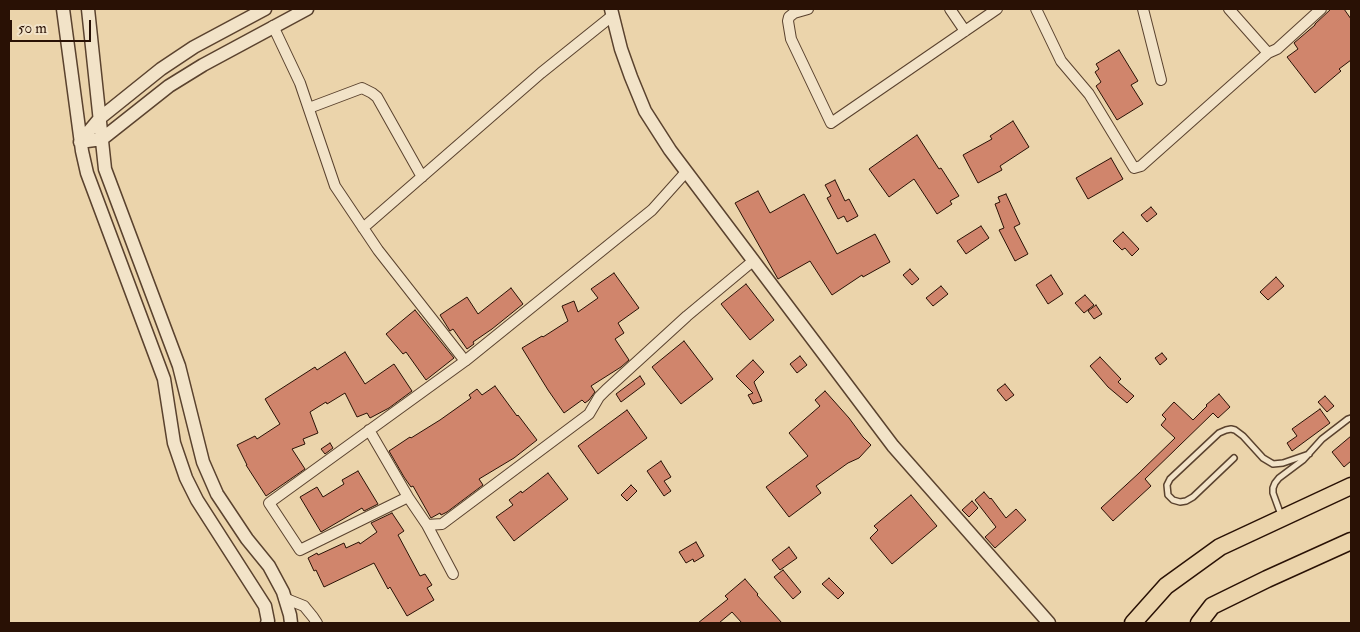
<!DOCTYPE html>
<html>
<head>
<meta charset="utf-8">
<style>
  body { margin:0 }
  #map { position:relative; width:1360px; height:632px; overflow:hidden; background:#ebd4ab; font-family:"IM FELL Double Pica",serif }
  canvas { display:block }
  .frame { position:absolute; inset:0; border:10px solid #291105; pointer-events:none }
  .scale { position:absolute; left:10px; top:20px; width:81px; height:22px; box-sizing:border-box; border:2px solid #291105; border-top:0; padding-left:6px; font-size:15px; line-height:18px; white-space:nowrap; color:#291105; -webkit-text-stroke:4px #f2e3c8; paint-order:stroke }
</style>
</head>
<body>
<div id="map">
<canvas width="1360" height="632"></canvas>
<div class="frame"></div>
<div class="scale">50 m</div>
</div>
<script>
const c = document.querySelector('canvas').getContext('2d');
c.lineJoin = 'round';
function fill(path, color) {
  c.fillStyle = color;
  c.fill(path, 'evenodd');
}
function toPath(rows) {
  const path = new Path2D();
  for (const r of rows) {
    path.moveTo(r[0], r[1]);
    for (let i = 2; i < r.length; i += 2) path.lineTo(r[i], r[i + 1]);
  }
  return path;
}
function trace(path, color, width, dash) {
  c.strokeStyle = color;
  c.lineWidth = width;
  c.lineCap = dash ? 'butt' : 'round';
  c.setLineDash(dash || []);
  c.stroke(path);
}
const building = toPath([
  [1331,9,1344,9,1351,19,1351,60,1339,69,1341,71,1315,93,1287,57,1298,49,1294,43,1315,25,1315,24,1331,9],
  [1119,50,1138,81,1131,85,1143,104,1117,120,1096,86,1101,82,1095,72,1099,69,1096,64,1119,50],
  [1013,121,1029,147,1000,166,1002,170,978,183,963,155,992,139,990,136,1013,121],
  [917,135,939,169,941,168,959,196,950,201,952,204,937,214,914,179,889,197,869,169,917,135],
  [1111,158,1123,179,1088,199,1076,178,1111,158],
  [835,180,845,201,849,199,858,216,847,222,844,216,838,219,827,198,831,196,825,185,835,180],
  [758,191,770,213,804,194,837,254,875,234,890,262,863,277,862,275,832,295,810,261,778,279,735,203,758,191],
  [1006,194,1020,224,1014,227,1028,254,1015,261,999,230,1004,228,995,204,1000,202,998,197,1006,194],
  [1151,207,1157,214,1147,222,1141,215,1151,207],
  [981,226,989,238,966,254,957,241,981,226],
  [1123,232,1139,249,1132,256,1125,248,1122,250,1113,241,1123,232],
  [910,269,919,279,912,285,903,275,910,269],
  [614,273,639,308,618,323,624,333,615,339,629,360,621,367,591,386,595,392,589,400,585,403,582,400,564,413,548,390,522,348,542,336,543,337,568,321,562,306,574,301,578,312,598,298,591,289,614,273],
  [1051,275,1063,294,1048,304,1036,285,1051,275],
  [1276,277,1284,286,1268,300,1260,292,1276,277],
  [746,284,774,320,750,340,721,304,746,284],
  [941,286,948,294,933,306,926,298,941,286],
  [511,288,523,304,492,329,473,342,474,344,467,349,453,329,450,331,440,315,467,297,478,314,511,288],
  [1085,295,1094,305,1084,313,1075,303,1085,295],
  [1096,305,1102,314,1094,319,1088,311,1096,305],
  [415,310,454,358,426,380,406,352,403,354,386,334,415,310],
  [684,341,713,379,681,404,652,367,684,341],
  [345,352,365,384,394,364,412,391,389,408,370,418,367,413,357,417,345,393,327,404,326,402,310,412,318,433,303,439,305,444,292,449,305,469,266,496,246,465,247,465,237,445,255,436,257,439,280,424,265,399,315,367,317,370,345,352],
  [1162,353,1167,359,1160,365,1155,358,1162,353],
  [800,356,807,365,797,373,790,364,800,356],
  [1100,357,1121,379,1118,382,1134,396,1127,403,1108,387,1090,366,1100,357],
  [753,360,764,372,754,382,762,401,753,404,748,395,753,393,736,376,753,360],
  [640,376,645,384,621,402,616,394,640,376],
  [1005,384,1014,395,1006,401,997,390,1005,384],
  [495,386,517,416,518,415,537,440,514,458,479,479,483,485,447,512,441,515,440,513,431,518,413,486,411,487,404,477,389,451,410,437,411,438,440,420,471,398,469,395,477,389,482,395,495,386],
  [825,391,849,418,863,437,871,445,859,458,848,463,816,486,821,493,789,517,766,487,808,456,789,433,820,406,815,400,825,391],
  [1219,394,1230,407,1218,418,1213,413,1145,479,1151,486,1113,521,1101,508,1139,473,1175,438,1161,425,1166,419,1162,415,1174,402,1193,420,1207,406,1206,405,1219,394],
  [1325,396,1334,406,1327,412,1318,402,1325,396],
  [1320,409,1330,423,1292,451,1287,443,1297,436,1292,429,1320,409],
  [627,410,647,438,598,474,578,446,627,410],
  [1351,436,1351,461,1344,467,1332,452,1351,436],
  [330,443,333,448,325,454,321,449,330,443],
  [661,461,671,477,664,481,671,491,664,496,647,471,661,461],
  [358,471,378,504,364,511,362,508,321,532,300,497,317,487,323,497,344,484,342,480,358,471],
  [548,473,568,499,514,541,496,517,513,505,509,500,521,491,522,493,548,473],
  [631,485,637,491,627,501,621,495,631,485],
  [984,492,990,499,991,498,1006,518,1016,509,1026,520,995,548,985,537,996,527,975,500,984,492],
  [911,495,937,526,892,564,870,538,878,530,874,526,911,495],
  [972,501,978,508,969,517,962,510,972,501],
  [392,513,404,531,398,535,420,576,425,574,432,585,427,588,434,600,407,616,390,587,388,589,374,563,324,587,316,570,314,571,308,558,317,553,318,555,344,543,346,548,359,542,360,544,377,532,371,523,392,513],
  [696,542,704,556,694,562,693,559,686,563,679,552,696,542],
  [789,547,797,558,780,570,772,560,789,547],
  [783,570,801,592,793,599,774,577,783,570],
  [829,578,844,593,838,599,822,584,829,578],
  [745,579,758,594,757,595,782,623,742,623,732,612,719,623,698,623,728,599,725,596,745,579]
]);
fill(building, '#d0856c');
trace(building, '#291105', 1);
const service = toPath([
  [1234,458,1193,497,1186,501,1180,502,1173,500,1168,495,1167,485,1170,479,1219,433,1226,430,1231,429,1235,430,1243,436,1263,458,1273,464,1283,463,1309,454],
  [1281,515,1273,493,1273,488,1275,483,1279,478,1303,460,1322,439,1348,419,1351,418]
]);
const minor = toPath([
  [808,9,794,13,789,17,788,21,791,39,831,123,997,9],
  [950,9,965,31],
  [1036,9,1061,61,1089,94,1134,168,1141,166,1268,53,1229,9],
  [1143,9,1161,80],
  [273,26,300,83,335,186,378,250,465,361,269,503,300,550,408,497,427,525,442,524,589,414,599,397,606,390,687,316,753,261],
  [1268,53,1277,49,1321,9],
  [309,108,362,88,372,93,377,97,422,177],
  [363,228,541,73,612,16],
  [465,361,652,210,686,172],
  [369,430,408,497],
  [427,525,453,574],
  [284,598,304,606,313,617,317,623]
]);
const tertiary = toPath([
  [63,9,82,151,87,173,164,379,174,443,186,478,197,500,265,606,268,621,267,623],
  [88,9,105,169,179,366,203,462,217,494,247,539,269,566,283,592,290,615,291,623],
  [611,9,621,49,631,77,645,111,670,150,893,446,1049,623],
  [80,142,102,139,169,86,203,65,307,9],
  [80,142,100,118,161,69,194,47,265,9]
]);
const primary = toPath([
  [1133,623,1166,586,1220,547,1351,486],
  [1199,623,1212,606,1267,579,1351,541]
]);
trace(service, '#5a422e', 8);
trace(minor, '#5a422e', 12);
trace(tertiary, '#5a422e', 15);
trace(primary, '#291105', 19);
trace(service, '#f2e3c8', 5);
trace(minor, '#f2e3c8', 10);
trace(tertiary, '#f2e3c8', 12);
trace(primary, '#ebd4ab', 16);
</script>
</body>
</html>
